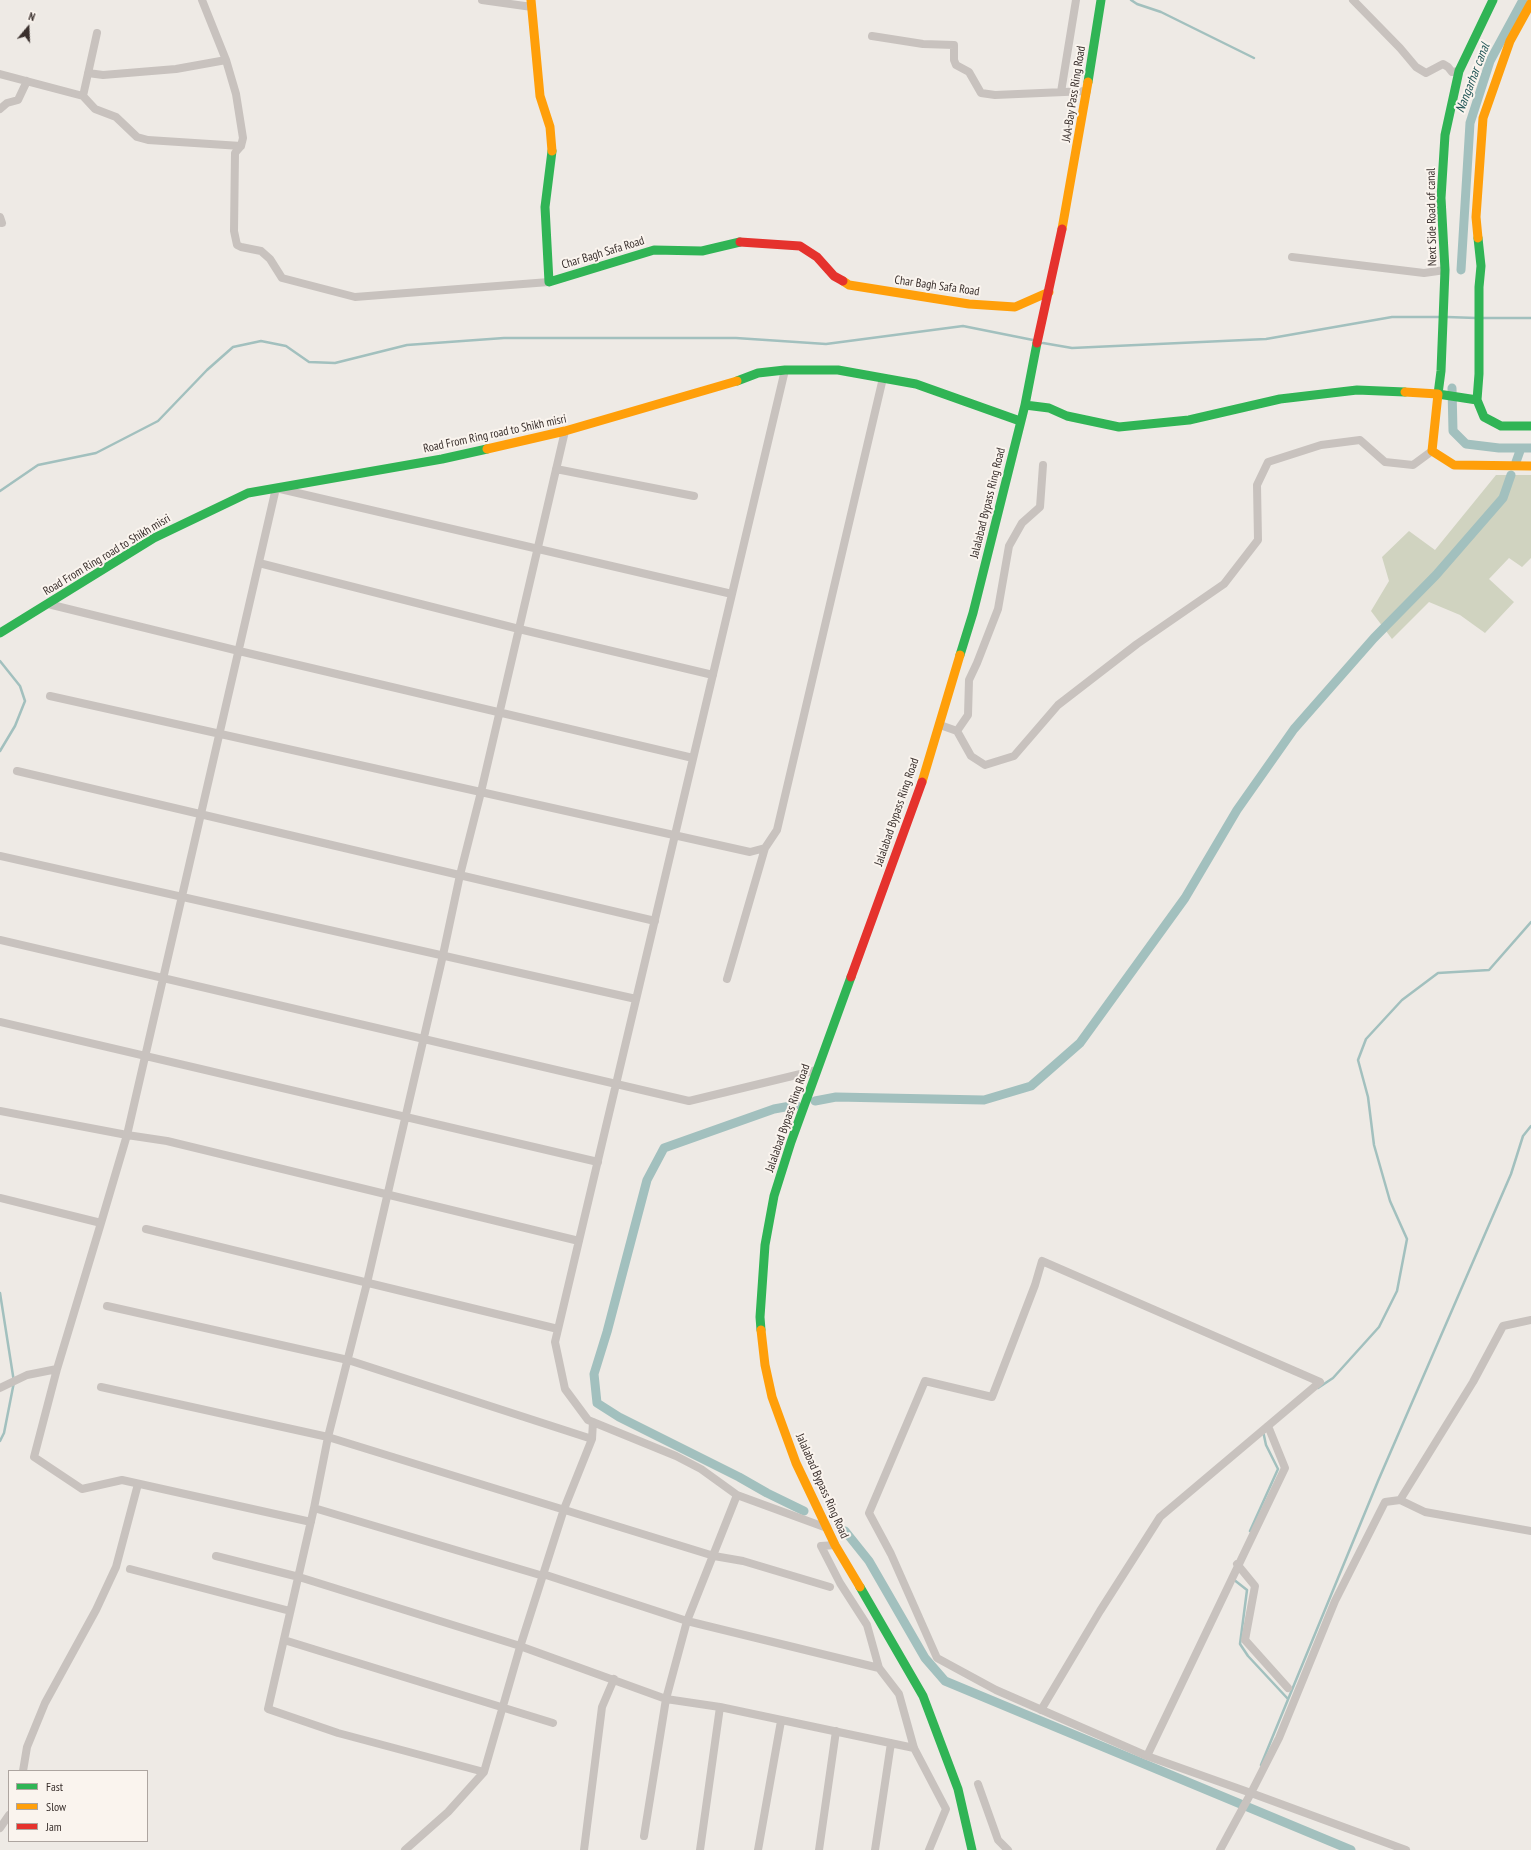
<!DOCTYPE html>
<html>
<head>
<meta charset="utf-8">
<style>
  body { margin:0 }
  #map { position:relative; width:1531px; height:1850px; overflow:hidden; background:#eeeae5; font-family:"PT Sans Narrow",sans-serif }
  canvas { display:block }
  .legend { position:absolute; left:8px; top:1770px; width:140px; height:72px; box-sizing:border-box; background:#faf4ee; border:1px solid #ada5a0; margin:0; padding:5px 7px; list-style:none; font-size:12px; color:#392f2c }
  .legend li { display:flex; align-items:center; gap:8px; height:20px }
  .legend b { width:20px; border:1px solid #ada5a0 }
  .north { position:absolute; left:8px; top:8px; width:40px; height:40px; -webkit-text-stroke:3px #faf4ee; paint-order:stroke; rotate:19deg; font-size:11px; font-weight:700; line-height:16px; text-align:center; color:#392f2c }
  .north::after { content:''; display:block; margin:auto; width:14px; height:18px; background:#392f2c; clip-path:polygon(50% 0,100% 100%,50% 72%,0 100%) }
</style>
</head>
<body>
<div id="map">
<canvas width="1531" height="1850"></canvas>
<ul class="legend">
<li><b style="height:5px;background:#30b455"></b>Fast</li>
<li><b style="height:5px;background:#ff9f0a"></b>Slow</li>
<li><b style="height:5px;background:#e5322d"></b>Jam</li>
</ul>
<div class="north">N</div>
</div>
<script>
const c = document.querySelector('canvas').getContext('2d');
c.lineJoin = 'round';
function fill(path, color) {
  c.fillStyle = color;
  c.fill(path, 'evenodd');
}
function toPath(rows) {
  const path = new Path2D();
  for (const r of rows) {
    path.moveTo(r[0], r[1]);
    for (let i = 2; i < r.length; i += 2) path.lineTo(r[i], r[i + 1]);
  }
  return path;
}
function trace(path, color, width, dash) {
  c.strokeStyle = color;
  c.lineWidth = width;
  c.lineCap = dash ? 'butt' : 'round';
  c.setLineDash(dash || []);
  c.stroke(path);
}
function write(font, color, halo, rows, align = 'center') {
  c.font = font + ' "PT Sans Narrow",sans-serif';
  c.lineWidth = 4;
  c.setLineDash([]);
  c.textBaseline = 'middle';
  c.strokeStyle = halo;
  c.fillStyle = color;
  for (const [text, x, y, turn = 0] of rows) {
    c.save();
    c.translate(x, y);
    c.rotate((+turn || 0) * Math.PI / 180);
    c.textAlign = isNaN(turn) ? turn : align;
    if (halo) c.strokeText(text, 0, 0);
    c.fillText(text, 0, 0);
    c.restore();
  }
}
fill(toPath([
  [1496,475,1531,475,1531,558,1522,567,1509,558,1489,579,1514,602,1485,633,1460,615,1429,602,1392,639,1371,611,1389,581,1382,557,1409,531,1435,550]
]), '#d0d3c0');
trace(toPath([
  [1131,0,1137,4,1161,12,1254,58],
  [1447,317,1476,318],
  [1483,318,1531,318],
  [1043,343,1072,348,1266,339,1392,317,1440,317],
  [0,491,38,465,96,453,158,421,207,370,233,347,261,341,286,346,309,362,335,363,407,345,504,338,736,338,826,344,963,326,1033,340],
  [0,661,20,686,25,701,15,726,0,751],
  [0,1293,14,1382,4,1433,0,1441],
  [1318,1388,1333,1378,1379,1327,1397,1291,1407,1239,1390,1201,1374,1145,1368,1097,1358,1060,1366,1039,1402,1000,1438,973,1489,970,1531,922],
  [1250,1531,1278,1469,1266,1445,1263,1431],
  [1233,1579,1247,1590,1240,1644,1248,1656,1288,1699],
  [1261,1765,1378,1481,1511,1174,1523,1136,1531,1126]
]), '#a2c0be', 2.5);
trace(toPath([
  [1461,270,1470,123,1490,61,1523,0],
  [1452,388,1453,431,1466,444,1499,448,1531,448],
  [1516,462,1521,448],
  [815,1101,836,1097,984,1100,1031,1086,1080,1043,1185,898,1237,810,1294,729,1374,638,1436,575,1503,498,1511,475],
  [796,1105,774,1109,664,1148,647,1180,607,1332,594,1374,597,1403,619,1417,739,1477,767,1493,804,1511],
  [845,1531,869,1561,925,1658,945,1681,1351,1850]
]), '#a2c0be', 9);
trace(toPath([
  [202,0,226,60,236,94,243,138,241,146,235,153,234,231,237,245,241,247,261,251,270,259,282,278,355,297,549,282],
  [482,0,532,7],
  [1353,0,1400,48,1416,67,1426,73,1443,64,1448,67,1452,72,1459,71],
  [872,36,923,44,954,45,954,60,956,65,969,72,981,93,995,95,1087,91],
  [88,73,103,75,176,69,226,60],
  [0,74,83,96,95,109,116,117,137,137,148,140,241,146],
  [1061,92,1076,0],
  [83,96,97,33],
  [0,109,7,103,18,100,27,81],
  [0,217,2,223],
  [1292,257,1424,273,1445,270],
  [785,370,555,1342,565,1389,588,1420,676,1456,701,1469,737,1495,827,1528],
  [556,469,694,496],
  [259,563,519,629,713,675],
  [48,604,239,651,693,758],
  [50,696,750,852,765,848,777,830,883,378],
  [940,725,957,731,971,756,985,765,1014,756,1058,705,1137,644,1224,584,1258,540,1257,485,1268,462,1321,445,1360,440,1385,462,1413,465,1432,451],
  [957,731,968,715,969,680,977,663,998,609,1009,546,1022,523,1040,507,1043,465],
  [17,771,655,921],
  [0,856,636,999],
  [0,940,689,1101,817,1070],
  [727,979,765,848],
  [0,1022,598,1162],
  [0,1111,127,1135,167,1141,579,1241],
  [0,1198,101,1223],
  [146,1229,558,1329],
  [107,1306,348,1360,592,1439],
  [57,1369,34,1457,82,1489,122,1480,311,1522],
  [101,1387,328,1437,714,1556,743,1561,830,1587],
  [0,1388,27,1375,57,1369,101,1223,127,1135,276,488,732,594],
  [1400,1500,1425,1512,1531,1531],
  [314,1508,540,1575,543,1574,687,1621,879,1668],
  [835,1545,821,1546,840,1583,867,1625,879,1668,899,1694,914,1748,946,1809,929,1850],
  [216,1556,299,1577,517,1645,666,1699,720,1707,914,1748],
  [1237,1564,1255,1586,1245,1640,1288,1688],
  [130,1569,290,1611],
  [284,1640,553,1723],
  [1041,1710,1100,1611,1160,1517,1320,1382,1042,1261,1035,1285,992,1397,925,1381,869,1513,891,1554,937,1658,996,1690,1147,1756,1251,1793,1220,1850],
  [1147,1756,1285,1468,1268,1426],
  [23,1771,27,1747,45,1703,96,1610,116,1567,138,1484],
  [484,1772,338,1733,268,1709,314,1508,328,1437,367,1283,443,955,460,875,481,792,565,431],
  [978,1784,998,1840,1008,1850],
  [0,1828,9,1815],
  [644,1836,666,1699,687,1621,737,1495],
  [405,1850,448,1812,484,1772,520,1647,564,1509,592,1439,593,1422],
  [584,1850,602,1707,614,1679],
  [700,1850,720,1707],
  [758,1850,781,1721],
  [819,1850,836,1731],
  [875,1850,891,1743],
  [1406,1850,1251,1793,1279,1738,1335,1601,1385,1502,1400,1500,1473,1382,1503,1326,1531,1320]
]), '#c8c2be', 8);
trace(toPath([
  [1088,82,1101,0],
  [552,151,545,207,549,282,654,250,702,251,740,242],
  [1478,238,1481,266,1479,287,1479,374,1477,400,1484,417,1501,426,1531,426],
  [737,381,758,373,785,370,838,370,916,384,1020,421],
  [1477,400,1438,394,1441,371,1445,270,1441,198,1445,135,1459,71,1493,0],
  [1025,405,1049,408,1067,416,1119,427,1189,420,1280,399,1357,390,1405,392],
  [0,633,154,538,248,493,442,459,487,449],
  [960,655,973,613,1025,405,1037,343],
  [761,1330,760,1317,765,1245,774,1196,791,1142,851,977],
  [860,1587,923,1696,958,1789,972,1850]
]), '#30b455', 9);
trace(toPath([
  [531,0,540,96,550,127,552,151],
  [1062,229,1088,82],
  [1478,238,1476,217,1483,118,1510,41,1531,3],
  [843,281,849,285,969,304,1015,307,1049,292],
  [1405,392,1438,394,1432,451,1454,465,1531,466],
  [487,449,565,431,737,381],
  [922,782,960,655],
  [761,1330,765,1365,772,1397,796,1463,835,1545,860,1587]
]), '#ff9f0a', 9);
trace(toPath([
  [740,242,800,246,817,257,834,276,843,281],
  [1037,343,1062,229],
  [851,977,922,782]
]), '#e5322d', 9);
write('12px', '#392f2c', '#faf4ee', [
  ["JAA-Bay Pass Ring Road",1074,94,-81],
  ["Next Side Road of canal",1432,217,-91],
  ["Char Bagh Safa Road",603,253,-17],
  ["Char Bagh Safa Road",937,286,8],
  ["Road From Ring road to Shikh misri",495,434,-12],
  ["Jalalabad Bypass Ring Road",988,503,-76],
  ["Road From Ring road to Shikh misri",107,555,-31],
  ["Jalalabad Bypass Ring Road",897,812,-71],
  ["Jalalabad Bypass Ring Road",788,1118,-71],
  ["Jalalabad Bypass Ring Road",822,1486,66]
]);
write('italic 13px', '#235758', '#faf4ee', [
  ["Nangarhar canal",1473,78,-69]
]);
</script>
</body>
</html>
